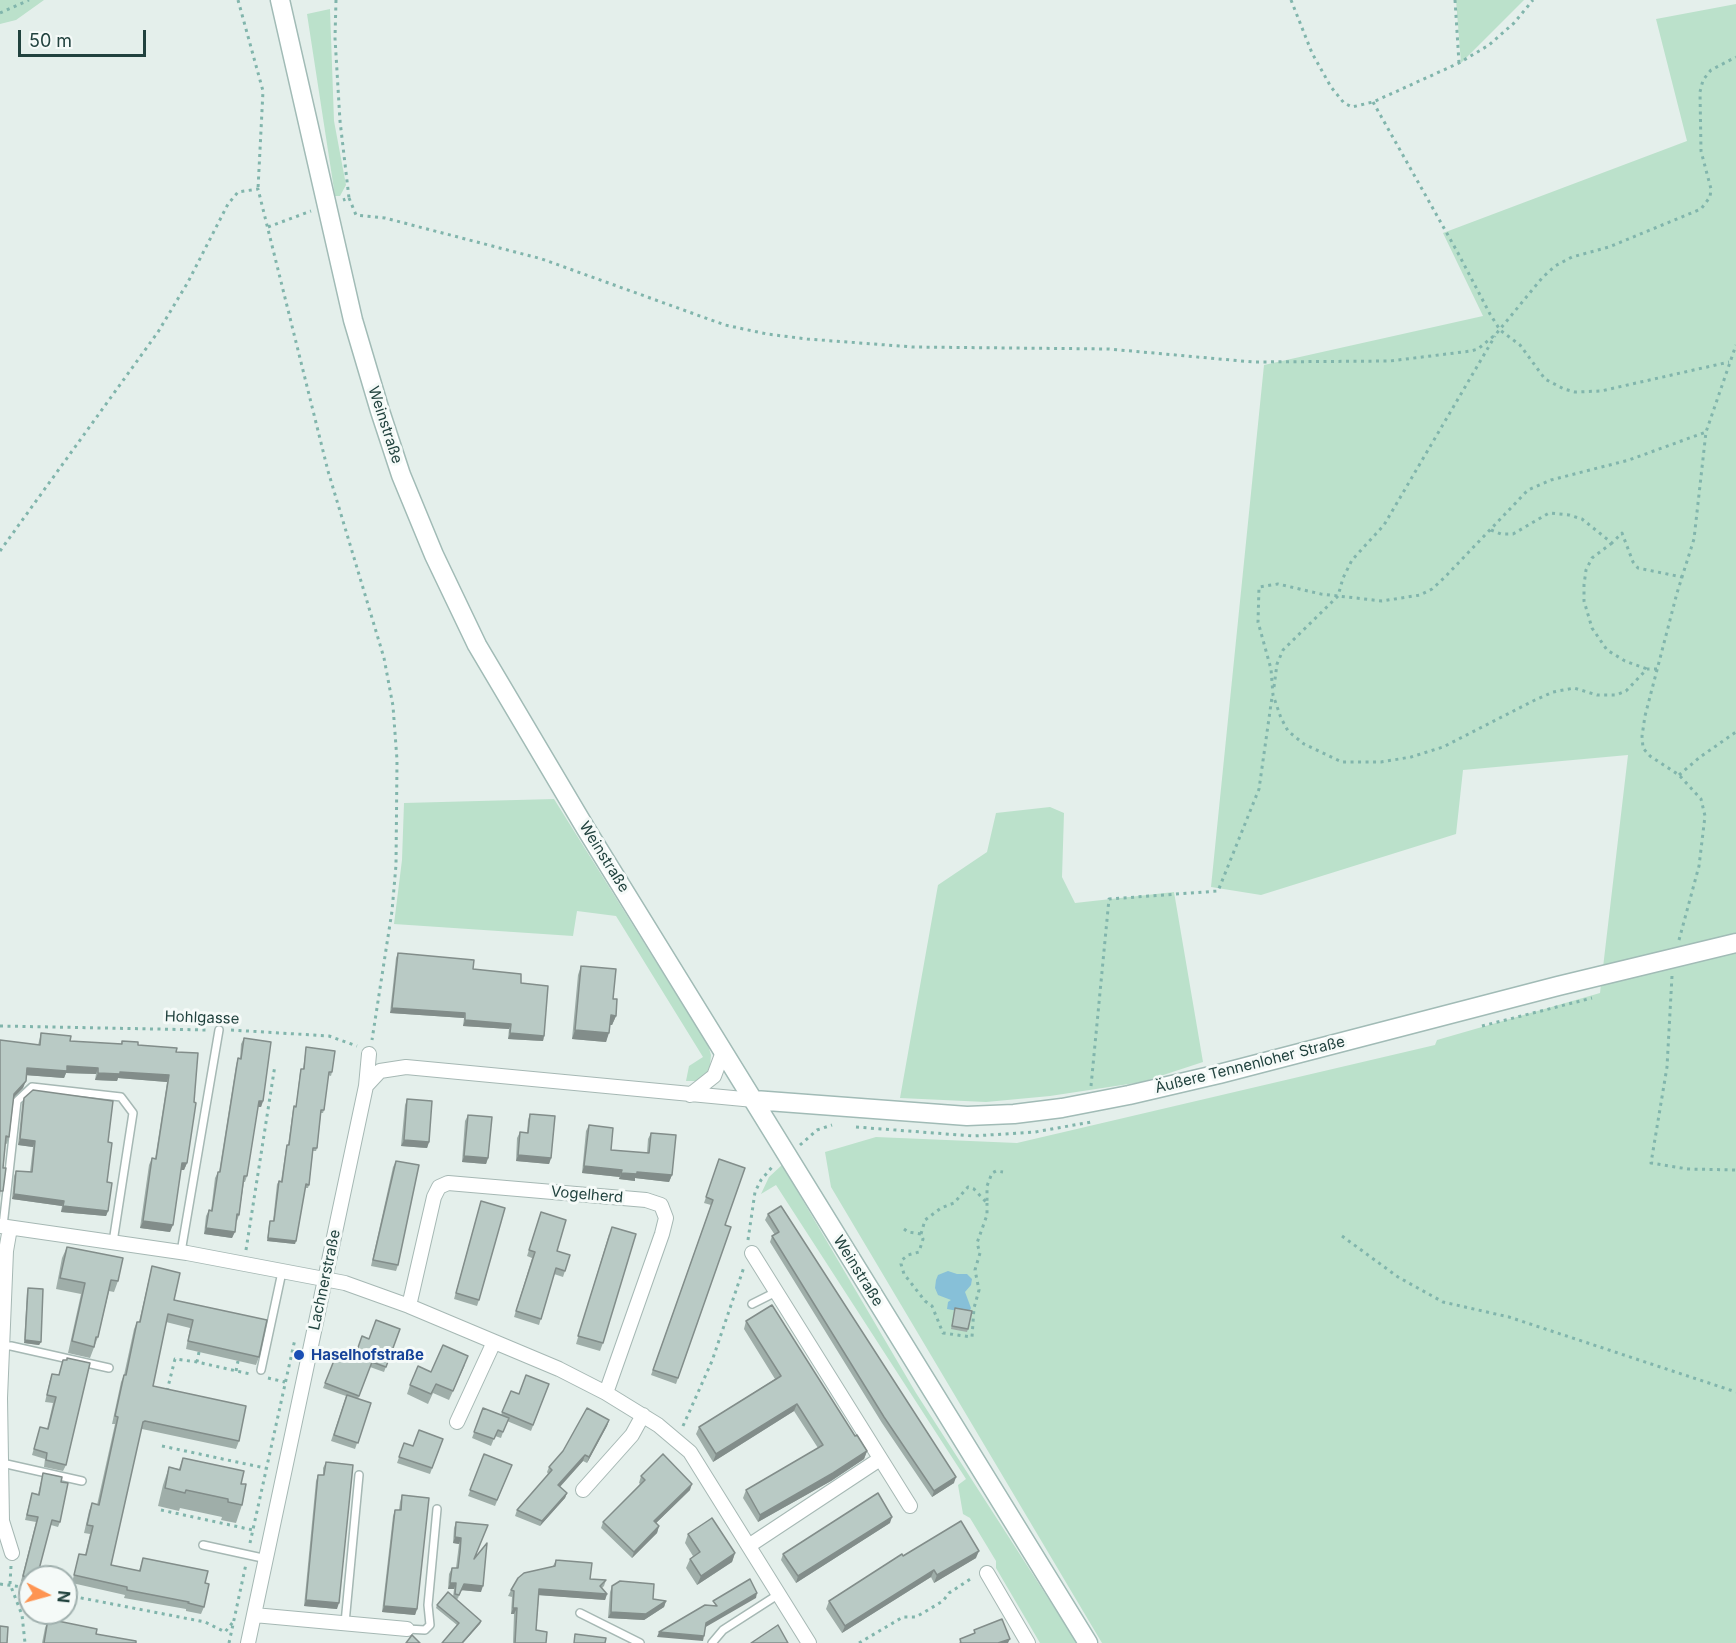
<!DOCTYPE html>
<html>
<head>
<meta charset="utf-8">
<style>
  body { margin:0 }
  #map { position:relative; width:1736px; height:1643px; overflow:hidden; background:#e4efeb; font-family:Inter,sans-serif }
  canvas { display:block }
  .north { position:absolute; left:18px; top:1565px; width:60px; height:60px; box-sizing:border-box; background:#f5faf8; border:2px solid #a0b0ae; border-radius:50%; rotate:96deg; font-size:16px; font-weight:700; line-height:24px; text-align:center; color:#21423e }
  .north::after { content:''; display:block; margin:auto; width:21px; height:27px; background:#fe9452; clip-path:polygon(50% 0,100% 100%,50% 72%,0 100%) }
  .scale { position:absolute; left:18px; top:30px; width:128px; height:27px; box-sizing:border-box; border:3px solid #21423e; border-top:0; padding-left:8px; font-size:18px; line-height:21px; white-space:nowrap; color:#21423e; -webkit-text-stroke:4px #f5faf8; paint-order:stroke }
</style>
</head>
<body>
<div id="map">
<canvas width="1736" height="1643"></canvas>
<div class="north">N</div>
<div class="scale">50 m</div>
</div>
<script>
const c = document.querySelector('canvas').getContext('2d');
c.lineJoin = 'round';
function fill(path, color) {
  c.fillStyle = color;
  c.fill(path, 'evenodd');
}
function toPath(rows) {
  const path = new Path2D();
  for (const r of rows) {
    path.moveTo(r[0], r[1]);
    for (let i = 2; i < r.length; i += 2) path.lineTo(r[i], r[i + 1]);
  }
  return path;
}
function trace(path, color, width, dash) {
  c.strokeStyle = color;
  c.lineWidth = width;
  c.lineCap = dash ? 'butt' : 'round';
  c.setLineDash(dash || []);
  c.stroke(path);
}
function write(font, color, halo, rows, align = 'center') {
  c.font = font + ' Inter,sans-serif';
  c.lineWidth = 6;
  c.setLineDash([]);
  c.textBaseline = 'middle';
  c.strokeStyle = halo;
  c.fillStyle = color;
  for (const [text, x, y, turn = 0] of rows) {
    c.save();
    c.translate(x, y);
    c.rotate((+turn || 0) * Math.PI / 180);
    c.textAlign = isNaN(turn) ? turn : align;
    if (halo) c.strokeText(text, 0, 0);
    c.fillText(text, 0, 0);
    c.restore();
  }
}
fill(toPath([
  [0,0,44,0,16,20,0,24],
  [1456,0,1524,0,1461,63],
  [1736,4,1736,1643,1102,1643,831,1187,825,1152,876,1137,1017,1143,1435,1045,1437,1040,1600,993,1628,755,1463,770,1456,834,1261,895,1211,887,1264,365,1483,316,1443,233,1687,141,1656,19],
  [330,9,334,121,346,185,340,196,335,196,307,14],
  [554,799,708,1045,711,1055,710,1066,705,1076,696,1081,686,1081,689,1066,703,1057,616,916,577,911,573,936,394,924,402,860,404,803],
  [1050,807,1064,813,1062,877,1075,903,1174,892,1203,1062,1142,1082,1050,1096,986,1102,900,1098,938,885,987,852,996,813],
  [782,1165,916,1393,1077,1643,1040,1643,996,1568,996,1561,970,1518,963,1514,958,1485,966,1479,776,1185,761,1194,769,1177]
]), '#bbe1cb');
fill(toPath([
  [948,1271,957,1274,967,1274,972,1279,971,1285,965,1292,971,1308,969,1313,947,1309,948,1302,951,1300,938,1295,935,1288,936,1280,938,1275]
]), '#87c0d8');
const lane = toPath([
  [3,1226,17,1101,32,1087,121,1097,133,1113,113,1242],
  [181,1252,219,1030],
  [752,1304,776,1292],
  [2,1346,11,1346,109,1368],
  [261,1370,282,1272],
  [2,1463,82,1481],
  [203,1545,267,1559],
  [580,1613,640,1643],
  [345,1623,359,1475],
  [407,1629,425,1630,430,1625,428,1605,437,1509],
  [712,1643,723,1630,779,1594]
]);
const street = toPath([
  [366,1086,380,1071,406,1067,754,1100],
  [690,1095,714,1076,723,1052],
  [0,1226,187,1253,345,1283,409,1306,559,1369,606,1393,658,1425,690,1452,809,1643],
  [10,1228,6,1251,0,1398,2,1521,12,1553],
  [752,1253,910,1506],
  [409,1306,434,1197,439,1187,448,1183,646,1200,661,1205,666,1218,662,1234,606,1393],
  [457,1422,494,1342],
  [583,1490,632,1435,643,1415],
  [750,1545,880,1459],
  [987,1573,1028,1643],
  [254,1615,407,1629],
  [248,1643,366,1086,369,1054]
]);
const secondary = toPath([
  [280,0,353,320,380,411,401,475,434,555,477,645,586,829,1088,1643],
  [754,1100,967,1116,1014,1114,1062,1108,1129,1095,1219,1074,1558,986,1736,943]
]);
trace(lane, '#a6b8b4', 10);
trace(street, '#a6b8b4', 16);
trace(secondary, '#a1bbb6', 21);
trace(toPath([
  [238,0,263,91,258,189],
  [336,0,335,38,340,121,349,198,343,200],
  [1291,0,1312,53,1331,87,1344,103,1352,107,1373,102,1459,63,1489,45,1514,23,1533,0],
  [1455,0,1459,63],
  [0,13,29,0],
  [1373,102,1458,253,1490,314,1500,330,1520,345,1545,379,1564,389,1575,392,1601,391,1729,362],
  [349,198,356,215,385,218,542,259,725,325,767,334,807,339,913,347,1109,349,1253,362,1390,361,1471,351,1478,349,1496,334,1542,278,1555,266,1572,257,1609,247,1701,209,1710,197,1711,189,1701,151,1700,92,1703,80,1711,70,1736,57],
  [268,227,311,211],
  [1491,530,1501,534,1513,534,1549,513,1569,515,1582,519,1612,543,1622,533,1633,562,1638,568,1682,577],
  [1612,543,1592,558,1586,570,1584,585,1584,601,1592,628,1607,650,1625,661,1647,669],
  [0,551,158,332,188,282,228,204,238,192,258,189,328,471,384,658,393,706,397,760,396,865,392,911,372,1040],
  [1657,669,1647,669,1626,691,1616,695,1597,695,1574,688,1553,692,1535,700,1443,747,1411,757,1381,762,1342,762,1304,744,1288,731,1281,718,1273,695,1271,669,1258,622,1259,587,1278,584,1321,594,1382,601,1420,595,1432,589,1444,578,1528,490,1551,480,1629,460,1706,432],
  [1274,687,1277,664,1283,650,1338,596,1343,578,1352,560,1384,525,1495,336],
  [1679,775,1700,757,1736,732],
  [1679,940,1699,866,1705,816,1701,799,1679,775,1650,756,1643,748,1642,736,1645,716,1677,593,1694,539,1706,432,1736,345],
  [1672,976,1667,1067,1651,1163,1688,1169,1736,1170],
  [0,1026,207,1030],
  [1482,1026,1592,998],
  [231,1030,329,1036,357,1046],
  [1091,1086,1109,899,1218,891,1259,789,1272,697],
  [856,1127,973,1136,1035,1132,1091,1122],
  [800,1145,817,1130,832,1125],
  [904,1229,908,1232,921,1234,923,1239,919,1252,908,1255,902,1260,901,1264,904,1274,925,1301,932,1306,943,1333,972,1337,974,1308,979,1290,975,1270,980,1253,977,1243,987,1215,987,1203],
  [921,1234,925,1220,941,1208,954,1203,968,1187,974,1189,987,1203,987,1186,992,1173,996,1171,1003,1172],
  [1342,1236,1398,1277,1443,1302,1509,1317,1736,1392],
  [748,1240,755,1192,761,1180,773,1166],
  [246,1250,275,1065],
  [199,1352,197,1362,250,1374],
  [236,1371,238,1361],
  [268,1378,285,1382],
  [167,1391,175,1359,197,1362],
  [683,1426,712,1361,744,1267],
  [162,1446,265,1468],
  [161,1510,253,1530],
  [250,1543,295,1339],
  [11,1566,10,1584,22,1615,25,1643],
  [0,1584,30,1588],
  [66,1595,205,1622,225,1632,233,1622],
  [229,1643,246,1564],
  [859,1643,903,1617,916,1617,943,1601,949,1593,972,1578]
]), '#81b5ac', 3, [3, 4.5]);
trace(lane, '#fff', 7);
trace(street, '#fff', 14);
trace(secondary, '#fff', 18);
fill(toPath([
  [398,953,473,969,521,983,544,1036,543,1041,508,1039,509,1029,463,1026,464,1018,390,1013,396,958],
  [581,966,613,999,616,1016,612,1025,610,1025,606,1042,572,1039,578,975],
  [41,1033,70,1041,121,1044,122,1041,138,1045,176,1052,187,1163,184,1170,181,1170,170,1232,140,1228,149,1165,152,1158,155,1159,167,1082,118,1078,117,1081,95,1080,96,1074,66,1073,64,1078,26,1075,23,1088,13,1098,9,1137,7,1144,5,1143,0,1198,0,1040,38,1045],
  [244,1038,263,1101,261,1107,258,1107,247,1176,245,1182,244,1182,239,1215,237,1221,236,1221,232,1238,204,1234,206,1216,209,1210,211,1211,215,1178,218,1172,219,1172,236,1065,238,1058,240,1059,241,1044],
  [306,1047,332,1072,331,1076,328,1075,324,1110,323,1113,321,1113,317,1148,316,1151,313,1151,309,1185,308,1188,305,1188,295,1244,267,1241,269,1224,270,1221,273,1221,277,1184,279,1181,281,1181,286,1148,287,1145,288,1145,293,1109,294,1106,296,1106,300,1072,301,1069,303,1069],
  [24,1098,108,1142,107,1182,108,1211,106,1216,61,1212,62,1206,12,1199,14,1176,16,1171,30,1172,33,1147,18,1145,22,1104],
  [407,1099,429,1142,427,1148,401,1146,405,1105],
  [530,1114,551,1158,549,1164,516,1161,517,1138,520,1132,527,1133,528,1120],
  [468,1115,488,1158,486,1164,462,1162,465,1121],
  [589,1125,611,1150,647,1153,648,1139,651,1133,672,1175,669,1182,635,1178,635,1181,619,1179,620,1177,582,1173,586,1131],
  [719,1159,725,1225,731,1227,676,1384,651,1375,711,1205,704,1203],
  [396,1161,398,1265,396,1271,371,1266,393,1167],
  [481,1201,479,1300,477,1306,454,1299],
  [541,1212,565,1271,563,1277,554,1274,539,1325,514,1317,532,1258,527,1256],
  [768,1214,954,1483,932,1497,882,1423,770,1242,772,1236,775,1235,765,1220],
  [609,1234,603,1343,600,1351,576,1344],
  [67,1247,118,1281,114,1292,109,1291,98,1337,90,1358,68,1353,81,1294,56,1289,62,1258],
  [152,1266,174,1300,259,1357,256,1365,186,1349,190,1328,166,1322,153,1386,239,1441,236,1449,142,1429,141,1429,111,1565,139,1571,143,1558,205,1583,204,1607,201,1614,186,1611,186,1609,124,1598,125,1595,72,1583,79,1554,85,1555,90,1534,84,1533,89,1511,92,1503,97,1505,115,1424,112,1424,121,1382,124,1375,134,1329,137,1322,139,1322,150,1274],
  [28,1288,41,1342,39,1345,24,1343,27,1291],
  [955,1308,968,1329,967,1332,951,1329],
  [746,1321,855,1436,867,1451,864,1459,831,1481,758,1522,743,1498,746,1490,818,1448,794,1411,713,1462,696,1434,699,1427,775,1379,744,1329],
  [400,1329,384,1372,370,1367,358,1399,371,1403,355,1449,331,1441,346,1396,323,1388,337,1353,354,1359,369,1339],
  [63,1360,66,1465,63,1471,44,1467,45,1459,32,1455,40,1427,47,1429,53,1403,45,1402,50,1380,52,1374,59,1375],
  [465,1365,449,1400,433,1393,428,1404,407,1394,410,1385],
  [549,1384,531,1431,507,1421,501,1438,495,1436,491,1446,472,1438,483,1408,501,1415,511,1391,519,1394],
  [609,1420,607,1426,587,1463,583,1461,560,1487,567,1493,565,1498,540,1526,515,1516,517,1510,548,1474,547,1472,549,1467],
  [443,1439,430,1474,397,1463,404,1443,413,1446],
  [484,1454,512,1465,495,1506,468,1496],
  [183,1458,241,1484,242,1505,236,1523,221,1520,222,1517,180,1508,179,1511,158,1506,163,1485,169,1467,179,1469],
  [326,1462,337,1609,304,1606,316,1481,318,1475,323,1475,323,1468],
  [43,1473,61,1482,60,1522,58,1527,51,1525,30,1577,30,1583,21,1581,36,1522,25,1520,32,1493,38,1494],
  [641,1476,690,1490,656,1523,659,1526,657,1533,632,1558,601,1528,603,1522,640,1484,639,1483],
  [402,1495,417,1609,415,1615,382,1612,393,1516,395,1510,399,1510,400,1502],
  [456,1522,474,1559,481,1592,461,1590,457,1600,481,1621,480,1624,457,1625,436,1608,437,1605,453,1597,454,1589,448,1589,449,1574,452,1568,456,1568,459,1544,453,1543,454,1528],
  [890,1523,796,1583,781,1560,783,1554],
  [688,1534,735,1553,732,1562,697,1585,686,1568,690,1559,693,1556,685,1543],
  [903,1556,976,1558,934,1583,931,1577,842,1633,826,1609,829,1601],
  [556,1560,590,1579,606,1580,604,1586,602,1588,607,1594,605,1600,539,1595,536,1630,546,1643,513,1643,514,1614,511,1614,512,1597,508,1596,511,1590,553,1566],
  [612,1586,653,1599,666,1601,664,1607,644,1620,608,1618,610,1592],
  [48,1619,96,1634,136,1643,42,1643,45,1628]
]), '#9faea9');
fill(toPath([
  [392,1008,465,1013,464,1018,390,1013],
  [611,1015,616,1016,612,1025,608,1025],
  [465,1020,511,1024,509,1029,463,1026],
  [575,1030,609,1033,606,1042,572,1039],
  [510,1033,544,1036,543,1041,508,1039],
  [67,1066,98,1068,96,1074,66,1073,64,1078,24,1075,27,1068],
  [120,1072,169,1075,167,1082,118,1078,117,1081,95,1080,98,1073],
  [26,1081,23,1088,11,1100,14,1094],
  [259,1101,263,1101,261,1107,257,1107],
  [20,1139,35,1141,33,1147,18,1145],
  [404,1140,429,1142,427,1148,401,1146],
  [518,1155,551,1158,549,1164,516,1161],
  [464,1156,488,1158,486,1164,462,1162],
  [182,1163,187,1163,184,1170,179,1170],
  [584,1166,622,1170,620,1177,582,1173],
  [637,1172,672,1175,669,1182,635,1178,635,1181,619,1179,621,1173],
  [14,1194,64,1201,62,1206,12,1199],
  [63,1206,108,1211,106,1216,61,1212],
  [143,1221,173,1225,170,1232,140,1228],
  [206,1228,235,1232,232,1238,204,1234],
  [268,1238,296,1241,295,1244,267,1241],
  [25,1340,41,1342,39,1345,24,1343],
  [797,1404,794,1411,713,1462,716,1454],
  [609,1420,607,1426,587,1463,589,1457],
  [867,1451,864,1459,831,1481,758,1522,760,1515],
  [585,1455,583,1461,556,1491,558,1485],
  [956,1477,954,1483,932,1497,934,1491],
  [692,1484,690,1490,651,1528,654,1521],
  [567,1493,565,1498,540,1526,542,1521],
  [892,1517,890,1523,796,1583,798,1576],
  [659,1526,657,1533,632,1558,634,1552],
  [455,1537,461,1538,459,1544,453,1543],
  [979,1551,976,1558,934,1583,937,1575],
  [735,1553,732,1562,697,1585,701,1576],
  [934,1570,931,1577,842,1633,845,1626],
  [450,1583,456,1583,454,1589,448,1589],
  [464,1584,483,1586,481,1592,461,1590,457,1601],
  [539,1589,607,1594,605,1600,537,1595],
  [757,1593,756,1598,704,1628,706,1623],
  [306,1600,339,1603,337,1609,304,1606],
  [666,1601,664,1607,644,1620,608,1618,611,1612],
  [384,1606,417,1609,415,1615,382,1612],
  [513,1608,517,1608,514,1614,511,1614],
  [481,1621,480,1624,463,1643,462,1643],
  [659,1632,704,1636,703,1641,657,1637],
  [1010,1639,1008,1643,998,1643]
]), '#828d8a');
const building = toPath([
  [398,953,474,960,473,969,521,974,521,983,548,986,544,1036,510,1033,511,1024,465,1020,465,1013,392,1008,398,953],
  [581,966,616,969,613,999,617,999,616,1016,611,1015,609,1033,575,1030,581,966],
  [41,1033,71,1036,70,1041,122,1044,122,1041,138,1042,138,1045,177,1048,176,1052,198,1053,194,1102,196,1103,187,1163,182,1163,173,1225,143,1221,152,1158,156,1159,169,1075,120,1072,120,1074,98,1073,98,1068,67,1066,67,1071,27,1068,26,1081,14,1094,9,1137,6,1136,3,1168,6,1168,3,1191,0,1191,0,1040,40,1045,41,1033],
  [244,1038,271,1042,263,1101,259,1101,247,1176,244,1176,239,1215,237,1214,235,1232,206,1228,209,1210,212,1211,218,1172,220,1172,238,1058,241,1059,244,1038],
  [306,1047,335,1051,332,1072,329,1072,324,1110,321,1110,317,1148,313,1148,309,1185,306,1184,296,1241,268,1238,270,1221,274,1221,279,1181,282,1182,287,1145,289,1145,294,1106,296,1107,301,1069,304,1069,306,1047],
  [33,1090,113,1101,108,1142,112,1143,107,1182,112,1183,108,1211,63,1206,64,1201,14,1194,16,1171,32,1172,35,1141,20,1139,24,1098,33,1090],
  [407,1099,432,1101,429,1142,404,1140,407,1099],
  [530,1114,555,1116,551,1158,518,1155,520,1132,528,1133,530,1114],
  [468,1115,492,1117,488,1158,464,1156,468,1115],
  [589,1125,613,1128,611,1150,649,1153,651,1133,676,1135,672,1175,637,1172,637,1174,621,1173,622,1170,584,1166,589,1125],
  [719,1159,745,1168,725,1225,731,1227,678,1378,653,1370,713,1200,706,1197,719,1159],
  [396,1161,419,1165,398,1265,373,1260,396,1161],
  [481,1201,505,1208,479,1300,456,1293,481,1201],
  [781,1206,956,1477,934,1491,884,1417,772,1236,779,1232,768,1214,781,1206],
  [541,1212,566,1220,557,1251,570,1255,565,1271,556,1268,541,1319,516,1311,535,1252,529,1250,541,1212],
  [612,1227,636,1234,603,1343,578,1336,612,1227],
  [67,1247,123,1258,118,1281,111,1280,98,1337,96,1337,94,1347,72,1341,85,1283,60,1278,67,1247],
  [152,1266,180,1273,174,1300,267,1320,259,1357,188,1341,193,1320,168,1314,153,1386,246,1406,239,1441,145,1421,143,1422,111,1565,140,1571,143,1558,208,1571,205,1583,209,1584,204,1607,188,1603,189,1602,127,1590,127,1587,74,1575,79,1554,86,1555,93,1526,87,1525,92,1503,99,1505,118,1417,115,1416,124,1375,126,1375,137,1322,140,1322,152,1266],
  [28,1288,43,1289,41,1342,25,1340,28,1288],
  [772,1305,855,1436,857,1435,867,1451,833,1473,760,1515,746,1490,823,1445,797,1404,716,1454,699,1427,781,1376,746,1321,772,1305],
  [955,1308,972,1311,968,1329,952,1326,955,1308],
  [376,1320,400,1329,386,1367,372,1362,359,1396,325,1383,337,1353,354,1359,362,1336,369,1339,376,1320],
  [443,1345,468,1356,453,1391,436,1384,431,1394,410,1385,418,1366,431,1372,443,1345],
  [67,1358,90,1363,66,1465,46,1460,47,1453,34,1449,40,1427,48,1429,56,1397,47,1395,52,1374,59,1375,63,1360,67,1360,67,1358],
  [526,1375,549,1384,533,1425,502,1412,511,1391,519,1394,526,1375],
  [347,1395,371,1403,358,1443,334,1435,347,1395],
  [483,1408,509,1418,503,1432,498,1430,494,1439,474,1432,483,1408],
  [587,1408,609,1420,589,1457,585,1455,558,1485,567,1493,542,1521,517,1510,552,1470,549,1467,563,1451,587,1408],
  [419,1430,443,1439,432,1468,399,1457,404,1443,413,1446,419,1430],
  [484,1454,512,1465,497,1500,470,1490,484,1454],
  [663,1454,692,1484,654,1521,659,1526,634,1552,603,1522,645,1480,641,1476,663,1454],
  [183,1458,244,1471,241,1484,246,1484,242,1505,228,1502,228,1499,186,1490,185,1493,165,1488,169,1467,180,1470,183,1458],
  [326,1462,353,1465,339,1603,306,1600,318,1475,324,1475,326,1462],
  [43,1473,62,1477,61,1482,68,1483,60,1522,52,1520,37,1577,30,1578,23,1576,38,1517,27,1515,32,1493,39,1495,43,1473],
  [878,1493,892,1517,798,1576,783,1554,878,1493],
  [402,1495,429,1498,417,1609,384,1606,395,1510,401,1510,402,1495],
  [712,1518,735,1553,701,1576,690,1559,700,1552,688,1534,712,1518],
  [961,1521,979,1551,937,1575,934,1570,845,1626,829,1601,902,1554,903,1556,961,1521],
  [456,1522,488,1525,474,1559,487,1543,483,1586,464,1584,459,1595,455,1594,456,1583,450,1583,452,1568,458,1568,460,1552,461,1538,455,1537,456,1522],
  [556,1560,592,1563,590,1579,606,1580,600,1586,607,1594,539,1589,536,1630,547,1632,546,1643,515,1643,517,1608,513,1608,514,1591,511,1590,518,1578,524,1573,555,1566,556,1560],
  [750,1579,757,1593,706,1623,704,1636,659,1632,705,1605,717,1606,713,1601,750,1579],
  [620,1581,654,1584,653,1599,666,1601,646,1614,611,1612,612,1586,620,1581],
  [448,1592,481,1621,462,1643,442,1643,459,1623,437,1605,448,1592],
  [48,1619,97,1629,96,1634,136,1641,136,1643,44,1643,48,1619],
  [1002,1619,1010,1639,998,1643,960,1643,961,1643,960,1639,975,1633,974,1630,1002,1619],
  [778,1625,788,1643,751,1643,778,1625],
  [0,1626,8,1627,7,1643,0,1643,0,1626],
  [575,1634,606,1638,605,1643,574,1643,575,1634],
  [412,1635,420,1643,406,1643,412,1635]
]);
fill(building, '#b9cac5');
trace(building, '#828d8a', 1.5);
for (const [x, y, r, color] of [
  [299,1355,6,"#1a4fb4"]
]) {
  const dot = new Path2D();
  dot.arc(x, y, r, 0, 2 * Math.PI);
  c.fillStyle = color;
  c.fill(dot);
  trace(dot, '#f5faf8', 2);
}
write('15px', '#21423e', '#f5faf8', [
  ["Weinstraße",385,425,72],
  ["Weinstraße",604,857,58],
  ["Hohlgasse",202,1018,2],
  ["Äußere Tennenloher Straße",1250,1065,-14],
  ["Vogelherd",587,1195,5],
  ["Weinstraße",858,1271,58],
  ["Lachnerstraße",325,1280,-78]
]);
write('bold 15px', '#164399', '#f5faf8', [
  ["Haselhofstraße",311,1355]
], 'left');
</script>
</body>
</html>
